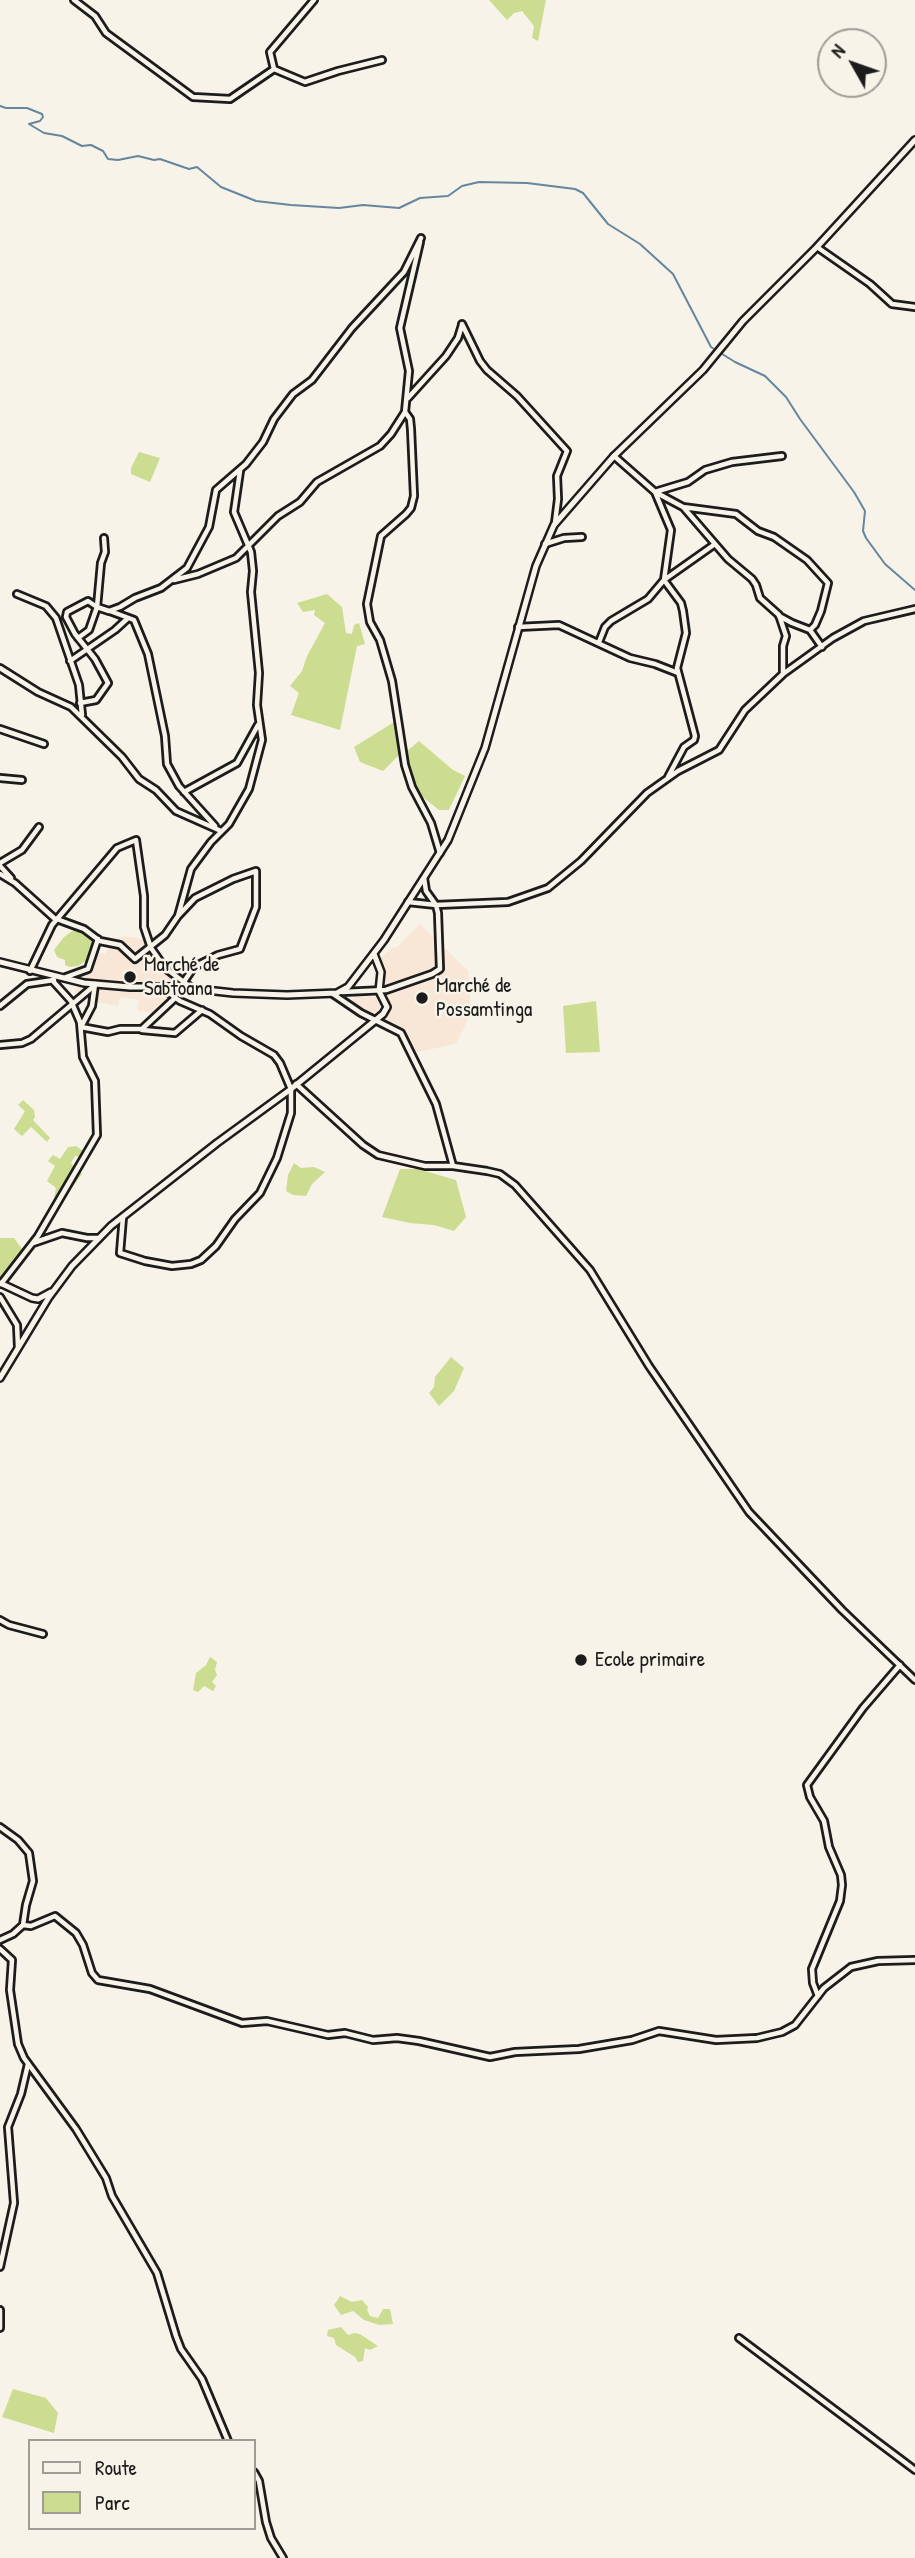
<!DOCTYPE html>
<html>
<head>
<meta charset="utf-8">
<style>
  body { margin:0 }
  #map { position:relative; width:915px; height:2558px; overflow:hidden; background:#f7f3e8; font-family:"Patrick Hand",sans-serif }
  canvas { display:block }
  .legend { position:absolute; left:28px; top:2439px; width:228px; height:91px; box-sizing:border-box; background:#f7f3e8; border:2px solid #9f9d96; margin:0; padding:9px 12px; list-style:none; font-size:21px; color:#1c1c1c }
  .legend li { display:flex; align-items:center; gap:14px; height:35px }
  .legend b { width:35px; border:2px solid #9f9d96 }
  .north { position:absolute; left:817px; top:28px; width:70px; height:70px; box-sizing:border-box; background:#f7f3e8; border:2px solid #9f9d96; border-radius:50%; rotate:310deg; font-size:19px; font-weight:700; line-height:28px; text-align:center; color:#1c1c1c }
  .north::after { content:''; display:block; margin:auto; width:24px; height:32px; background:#1c1c1c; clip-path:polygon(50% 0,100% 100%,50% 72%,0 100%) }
</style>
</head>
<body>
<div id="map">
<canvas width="915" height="2558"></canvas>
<ul class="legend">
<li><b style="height:9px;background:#f7f3e8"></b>Route</li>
<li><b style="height:19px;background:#ccdd91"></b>Parc</li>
</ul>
<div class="north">N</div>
</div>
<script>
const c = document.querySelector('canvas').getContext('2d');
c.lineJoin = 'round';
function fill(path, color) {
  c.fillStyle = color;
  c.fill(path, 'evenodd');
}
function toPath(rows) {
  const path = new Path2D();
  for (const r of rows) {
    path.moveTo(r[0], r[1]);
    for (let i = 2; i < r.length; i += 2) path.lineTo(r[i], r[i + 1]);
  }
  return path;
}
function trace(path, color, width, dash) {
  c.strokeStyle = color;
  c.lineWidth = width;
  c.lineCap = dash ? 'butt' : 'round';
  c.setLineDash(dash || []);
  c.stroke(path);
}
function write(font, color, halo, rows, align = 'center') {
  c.font = font + ' "Patrick Hand",sans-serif';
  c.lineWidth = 5;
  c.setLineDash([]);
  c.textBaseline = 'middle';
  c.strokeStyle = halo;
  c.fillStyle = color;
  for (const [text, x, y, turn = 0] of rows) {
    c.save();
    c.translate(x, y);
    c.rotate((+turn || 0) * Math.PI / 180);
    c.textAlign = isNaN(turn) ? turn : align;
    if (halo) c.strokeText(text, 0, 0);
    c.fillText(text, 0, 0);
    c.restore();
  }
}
fill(toPath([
  [420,924,468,971,471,1013,456,1044,417,1052,404,1032,350,1004,354,996,385,997,384,976,377,961,393,947,395,949],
  [123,936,149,940,165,967,173,973,165,1005,160,1005,158,1014,137,1010,139,1000,120,997,118,1006,79,998,74,994,84,972,91,970,96,953,105,954,112,942]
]), '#f8e6d6');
fill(toPath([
  [489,0,546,0,538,41,532,38,534,26,522,11,514,13,507,20],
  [139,452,160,458,150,482,131,474,131,468],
  [327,594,342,607,346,633,352,634,354,625,359,623,365,644,357,646,340,730,291,715,299,693,290,686,302,671,307,656,325,623,314,615,315,610,303,612,297,603],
  [399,719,403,751,383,771,360,762,354,747],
  [419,741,453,770,465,776,449,810,439,810,418,793,408,767,407,751],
  [75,929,84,930,93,938,95,944,92,957,78,966,70,967,65,965,65,960,57,957,54,950,64,937],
  [596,1001,600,1052,566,1053,563,1006],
  [23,1100,34,1110,35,1117,33,1120,50,1138,47,1142,31,1127,22,1136,14,1129,25,1111,18,1105],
  [76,1146,86,1153,84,1157,75,1156,71,1163,82,1174,65,1197,54,1198,56,1188,47,1181,55,1166,48,1161,53,1155,60,1159,68,1147],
  [294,1163,301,1168,314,1167,325,1172,312,1184,306,1196,293,1195,286,1191,288,1175],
  [400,1169,418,1169,456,1180,466,1217,454,1231,434,1225,410,1223,382,1217],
  [0,1238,14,1238,23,1250,0,1277],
  [451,1357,464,1368,454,1391,439,1406,429,1393,434,1387,435,1377],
  [210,1657,217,1662,215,1670,217,1675,212,1682,216,1686,213,1691,204,1686,198,1692,193,1690,196,1673,206,1665],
  [340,2296,352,2302,362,2300,368,2307,367,2310,370,2316,378,2318,383,2309,390,2309,393,2324,379,2325,364,2320,353,2311,341,2315,334,2305],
  [341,2327,348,2335,354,2333,360,2334,378,2346,370,2350,365,2348,363,2361,358,2362,355,2357,336,2345,334,2338,327,2336,328,2330],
  [13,2389,46,2398,58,2413,54,2433,2,2417]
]), '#ccdd91');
trace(toPath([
  [0,106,6,108,27,108,42,114,43,117,40,121,29,124,44,133,62,136,82,146,91,145,103,151,108,159,118,160,138,156,154,160,160,159,189,169,197,167,221,187,256,201,291,205,339,208,363,205,399,208,420,198,448,196,462,186,479,182,527,183,575,189,583,193,608,224,640,244,673,274,711,347,735,362,765,376,786,397,800,419,854,492,865,511,863,531,866,538,885,564,915,590]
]), '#66859e', 2);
const minor = toPath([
  [74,0,95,16,106,33,193,97,230,99,274,69,305,82,338,71,382,60],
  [274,69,270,52,314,0],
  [817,247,870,284,892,304,915,307],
  [462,324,480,361,487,370,517,396,567,451,557,476,558,499,555,523],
  [408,398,446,356,458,338,462,325],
  [405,412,410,419,411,429,414,496,411,508,406,514,381,536,367,604,370,622,380,640,392,681,405,765,412,787,431,823,440,853],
  [614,456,655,492,683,507,736,514,758,531,774,537,807,560,828,583,821,611,815,625,810,630,822,647],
  [684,508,728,559,752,579,756,585,760,598,779,615,786,636,783,646,783,673],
  [545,544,564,538,582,537],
  [174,580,198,574,236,558,278,516,300,502,317,482,380,446,391,434,405,412,409,371,400,328,420,242],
  [17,594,46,606,56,618,79,685,82,715],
  [110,611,134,620,148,654,165,736,167,764,179,786,215,826],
  [779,616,792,623,810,630],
  [518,627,559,625,630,658,655,664,678,673],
  [78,638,89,630,97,607,101,563,105,552,104,538],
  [599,642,605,627,611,621,648,599,664,580,715,544],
  [70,661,115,630,127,619],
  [0,668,38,692,71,707,122,757,139,779,156,790,176,811,221,831],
  [80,703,96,700,108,683,95,659,75,634,66,617,67,612,88,601,97,607,109,611,120,607,135,598,161,588,187,568,209,527,216,490,246,464,263,442,274,419,293,394,312,380,352,328,404,272,421,238],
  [0,729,44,744],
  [668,777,684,747,694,740,695,736,677,668,686,633,683,611,681,603,664,580,671,530,655,492,688,482,705,470,732,462,782,456],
  [0,778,22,780],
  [184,792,237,763,258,725],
  [0,863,22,850,39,827],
  [0,866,11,878],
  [0,874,15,883,54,918,84,929,100,941,120,945,135,959,165,935,178,916,195,898,233,879,256,871,256,907,240,949,218,955,194,967,183,983],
  [408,902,436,905,508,902,548,888,581,861,647,793,678,771,719,750,745,710,783,674,833,638,864,621,915,609],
  [178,916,191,869,211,842,229,824,249,789,262,740,257,705,259,673,251,592,253,571,251,552,234,512,240,471],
  [30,971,52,925,117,848,136,840,144,896,144,927,151,948,165,968,192,988],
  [66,977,88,969,98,939],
  [95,984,92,1006,81,1027,108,1032,120,1029,142,1029,175,998],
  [342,992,386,990,432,974,440,969,438,913,436,905,426,891,424,878],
  [333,994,361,1013,401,1033,436,1104,453,1166],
  [0,1006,27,984,54,980],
  [142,1030,175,1033,202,1010],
  [0,1045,22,1043,31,1039,95,985],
  [296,1084,363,1145,378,1155,425,1166,453,1166,487,1171,500,1174,515,1185,590,1270,649,1366,749,1512,842,1610,915,1680],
  [123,1217,120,1253,145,1261,172,1266,191,1264,201,1260,216,1246,235,1219,260,1193,277,1158,291,1113,291,1089,280,1063,274,1055,241,1036,210,1014,180,1001,161,987],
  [33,1243,62,1233,87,1238,99,1238],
  [1,1284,38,1236,97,1135,95,1081,83,1057,80,1022,71,1001,52,980],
  [0,1297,17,1325,18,1347],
  [0,1620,9,1625,43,1634],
  [0,1827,18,1840,29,1853,33,1881,26,1905,23,1925,13,1934,0,1940],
  [23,1925,31,1926,55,1916,76,1933,83,1945,92,1973,98,1980,150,1989,242,2023,267,2021,328,2035,345,2033,373,2040,397,2038,419,2041,490,2057,515,2052,579,2049,632,2040,659,2031,716,2040,757,2038,782,2032,795,2025,824,1988,851,1967,878,1961,915,1960],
  [0,1949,12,1960,10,1990,18,2044,24,2058,76,2129,106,2178,112,2196,157,2273,176,2336,181,2349,202,2379,228,2441],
  [818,1996,813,1983,812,1969,840,1901,842,1885,841,1875,829,1847,824,1821,810,1797,807,1785,863,1708,900,1665],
  [0,2267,14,2203,8,2127,21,2094,28,2064],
  [0,2310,0,2328],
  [739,2338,915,2470],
  [254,2472,259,2481,266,2522,271,2538,283,2558]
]);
const tertiary = toPath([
  [0,962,84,983,130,987,179,987,233,993,287,995,337,993,348,987,384,940,448,840,485,748,536,566,554,525,614,456,703,370,743,321,817,247,915,140],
  [0,1283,32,1298,38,1299,51,1292],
  [0,1378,49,1297,72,1266,111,1226,217,1143,291,1089,383,1014,387,1007,379,991,381,972,374,954]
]);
trace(minor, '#1c1c1c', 10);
trace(tertiary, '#1c1c1c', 10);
trace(minor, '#f7f3e8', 4.5);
trace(tertiary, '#f7f3e8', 5);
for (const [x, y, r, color] of [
  [130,977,7,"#1c1c1c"],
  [422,998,7,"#1c1c1c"],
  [581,1660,7,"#1c1c1c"]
]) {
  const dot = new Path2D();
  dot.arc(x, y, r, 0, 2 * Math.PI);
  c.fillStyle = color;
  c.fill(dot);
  trace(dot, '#f7f3e8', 2.5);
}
write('21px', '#1c1c1c', '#f7f3e8', [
  ["Marché de",144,965],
  ["Sabtoana",144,989],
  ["Marché de",436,986],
  ["Possamtinga",436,1010],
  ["Ecole primaire",595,1660]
], 'left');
</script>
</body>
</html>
